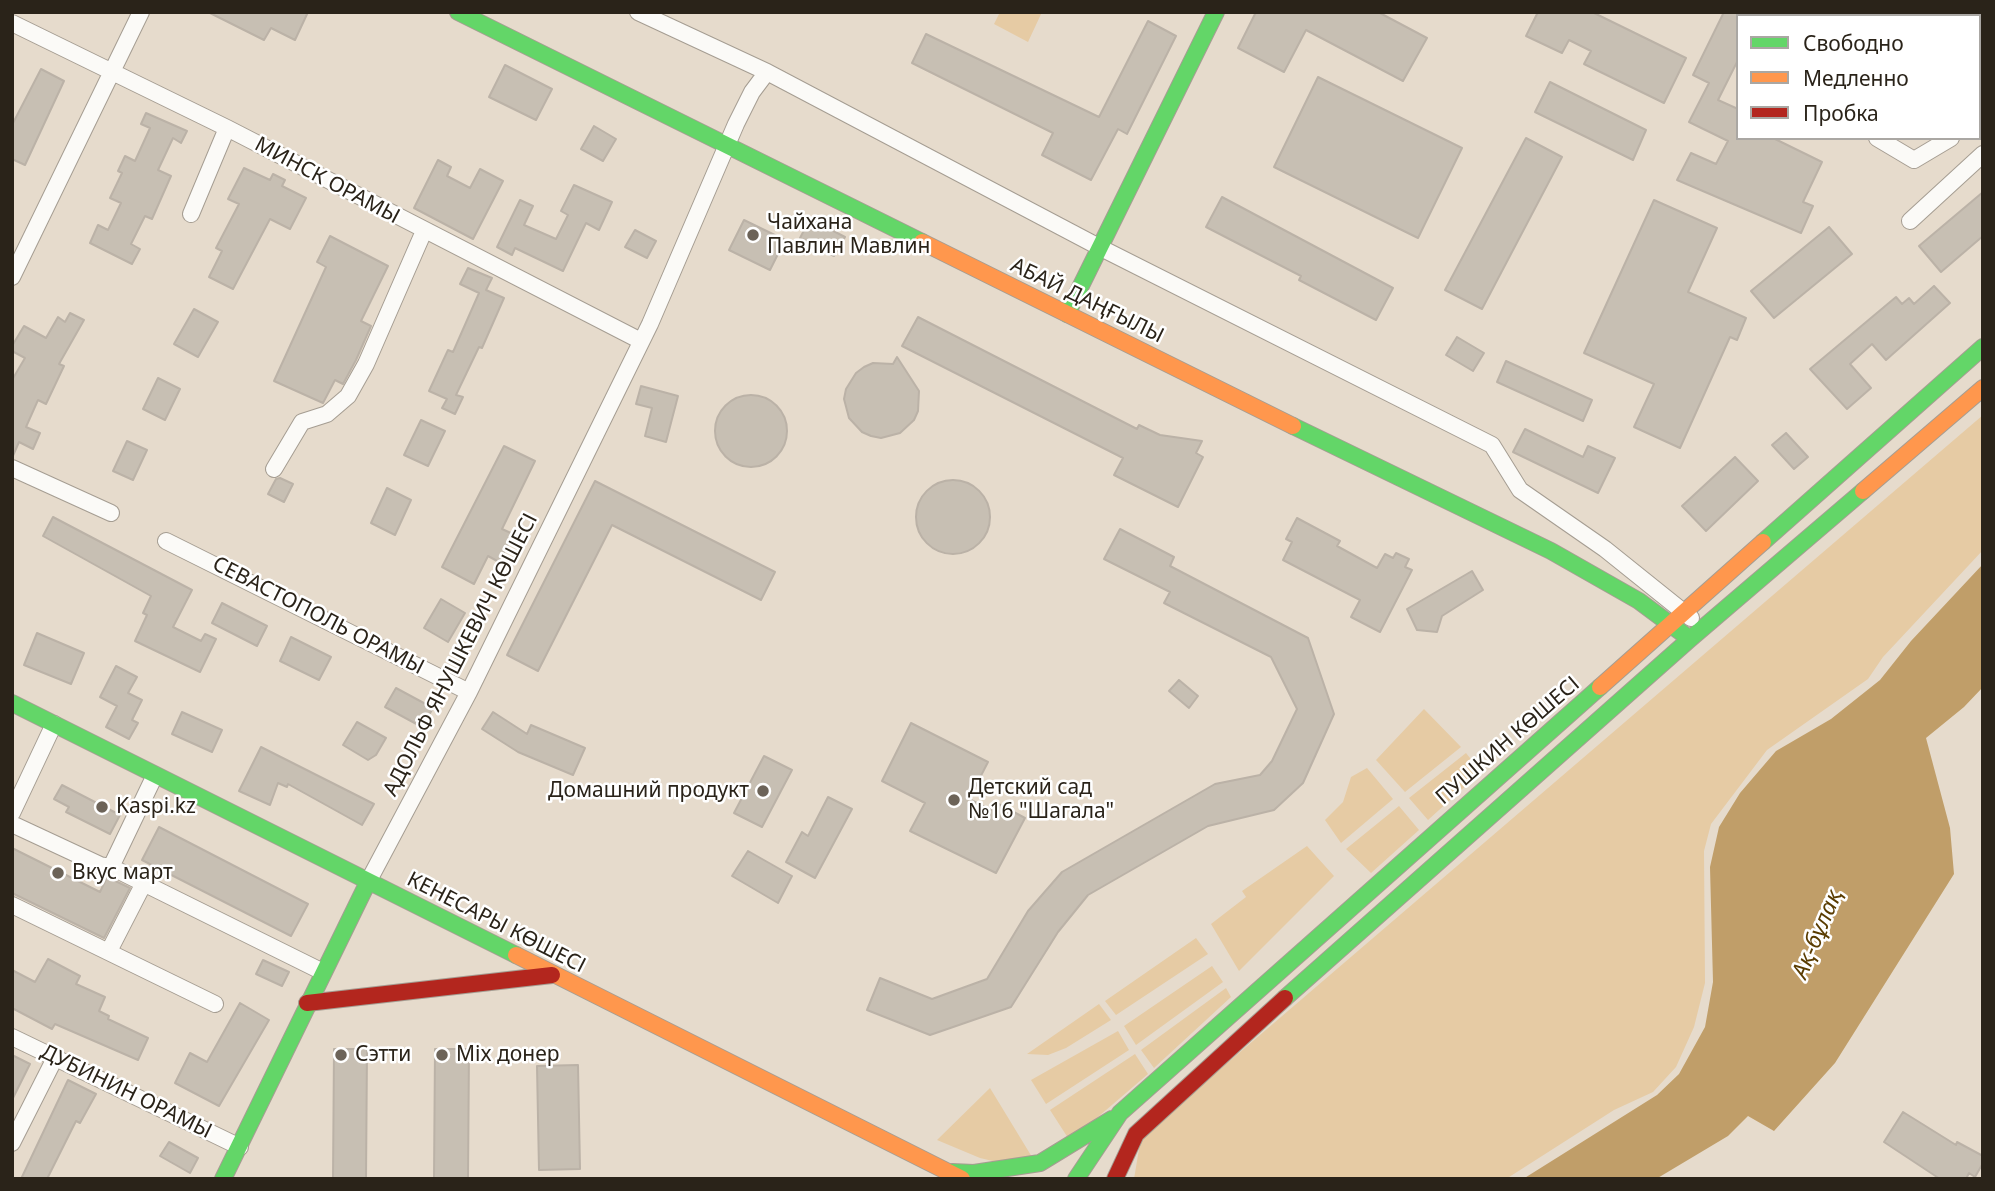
<!DOCTYPE html>
<html>
<head>
<meta charset="utf-8">
<style>
  body { margin:0 }
  #map { position:relative; width:1995px; height:1191px; overflow:hidden; background:#e6dbcc; font-family:"Noto Sans",sans-serif }
  canvas { display:block }
  .frame { position:absolute; inset:0; border:14px solid #2a2319; pointer-events:none }
  .legend { position:absolute; left:1736px; top:14px; width:245px; height:126px; box-sizing:border-box; background:#fff; border:2px solid #aaa7a3; margin:0; padding:9px 12px; list-style:none; font-size:21px; color:#2a2319 }
  .legend li { display:flex; align-items:center; gap:14px; height:35px }
  .legend b { width:35px; border:2px solid #aaa7a3 }
</style>
</head>
<body>
<div id="map">
<canvas width="1995" height="1191"></canvas>
<div class="frame"></div>
<ul class="legend">
<li><b style="height:9px;background:#63d668"></b>Свободно</li>
<li><b style="height:9px;background:#ff974d"></b>Медленно</li>
<li><b style="height:9px;background:#b3261e"></b>Пробка</li>
</ul>
</div>
<script>
const c = document.querySelector('canvas').getContext('2d');
c.lineJoin = 'round';
function fill(path, color) {
  c.fillStyle = color;
  c.fill(path, 'evenodd');
}
function toPath(rows) {
  const path = new Path2D();
  for (const r of rows) {
    if (r.length === 3) {
      path.moveTo(r[0] + r[2], r[1]);
      path.arc(r[0], r[1], r[2], 0, 2 * Math.PI);
      continue;
    }
    path.moveTo(r[0], r[1]);
    for (let i = 2; i < r.length; i += 2) path.lineTo(r[i], r[i + 1]);
  }
  return path;
}
function trace(path, color, width, dash) {
  c.strokeStyle = color;
  c.lineWidth = width;
  c.lineCap = dash ? 'butt' : 'round';
  c.setLineDash(dash || []);
  c.stroke(path);
}
function write(font, color, halo, rows, align = 'center') {
  c.font = font + ' "Noto Sans",sans-serif';
  c.lineWidth = 5;
  c.setLineDash([]);
  c.textBaseline = 'middle';
  c.strokeStyle = halo;
  c.fillStyle = color;
  for (const [text, x, y, turn = 0] of rows) {
    c.save();
    c.translate(x, y);
    c.rotate((+turn || 0) * Math.PI / 180);
    c.textAlign = isNaN(turn) ? turn : align;
    if (halo) c.strokeText(text, 0, 0);
    c.fillText(text, 0, 0);
    c.restore();
  }
}
fill(toPath([
  [1000,12,1042,12,1028,42,994,24],
  [1983,415,1983,550,1883,657,1868,679,1767,750,1711,824,1704,851,1705,983,1694,1027,1676,1067,1653,1092,1614,1110,1506,1179,1134,1179,1141,1137],
  [1424,709,1461,747,1405,792,1376,760],
  [1466,753,1481,772,1428,820,1409,798],
  [1367,768,1393,799,1341,843,1325,820,1343,802,1351,777],
  [1399,806,1419,830,1371,873,1346,849],
  [1307,846,1334,876,1239,971,1211,924,1246,897,1242,891],
  [1196,938,1208,954,1116,1015,1105,1001],
  [1212,966,1223,982,1136,1045,1124,1026],
  [1226,988,1231,997,1154,1068,1141,1050],
  [1099,1004,1111,1020,1066,1048,1048,1055,1027,1054],
  [1118,1031,1129,1050,1046,1104,1031,1080],
  [1135,1054,1148,1074,1070,1141,1050,1110],
  [990,1088,1032,1157,1005,1164,980,1158,937,1140]
]), '#e6cba4');
fill(toPath([
  [1983,564,1983,687,1964,707,1926,738,1950,828,1954,874,1835,1063,1774,1131,1748,1116,1728,1136,1656,1179,1523,1179,1657,1095,1679,1074,1705,1027,1713,982,1710,867,1719,827,1740,793,1776,751,1831,719,1880,680,1911,641]
]), '#c09e69');
const building = toPath([
  [208,12,308,12,295,40,271,28,264,40,208,12],
  [1256,12,1378,12,1427,38,1403,81,1306,30,1284,72,1238,48,1256,12],
  [1538,12,1592,12,1686,58,1664,103,1584,64,1591,51,1569,40,1562,53,1526,36,1538,12],
  [1724,12,1738,12,1738,60,1718,100,1738,109,1738,138,1773,138,1822,162,1803,202,1813,206,1801,233,1677,180,1691,153,1716,164,1728,141,1689,122,1709,83,1693,75,1724,12],
  [1148,21,1176,36,1127,134,1118,129,1091,180,1042,155,1053,133,912,63,926,34,1099,117,1148,21],
  [505,65,552,89,536,120,489,97,505,65],
  [41,69,64,81,25,165,12,159,12,125,41,69],
  [1318,77,1462,148,1418,238,1274,167,1318,77],
  [1550,82,1646,130,1633,160,1535,112,1550,82],
  [146,113,187,131,181,143,173,138,158,170,171,176,152,219,145,216,131,244,140,249,132,264,90,243,98,225,108,230,121,203,110,198,122,173,118,171,125,156,135,161,150,128,141,124,146,113],
  [594,126,616,139,603,161,581,149,594,126],
  [1526,138,1562,157,1482,309,1445,290,1526,138],
  [438,160,451,167,447,176,470,188,480,169,503,181,473,239,414,208,438,160],
  [244,168,270,180,273,174,285,180,282,186,306,198,290,229,270,219,233,289,209,277,222,251,216,248,239,204,228,199,244,168],
  [574,185,612,202,599,230,586,223,563,271,515,248,512,255,497,247,520,200,533,206,524,225,556,239,568,215,561,211,574,185],
  [1983,192,1983,236,1941,272,1919,246,1983,192],
  [1222,197,1393,288,1376,320,1299,280,1301,276,1206,227,1222,197],
  [1654,200,1717,228,1688,292,1746,318,1737,340,1730,337,1680,448,1634,427,1654,384,1584,353,1654,200],
  [810,219,845,237,834,256,800,238,810,219],
  [744,220,785,240,770,270,729,250,744,220],
  [1829,227,1852,254,1774,318,1751,291,1829,227],
  [635,230,656,241,647,258,625,247,635,230],
  [330,236,388,266,361,321,371,326,356,360,343,384,335,380,323,403,274,381,326,267,317,262,330,236],
  [468,268,492,278,486,290,504,298,482,348,479,347,456,395,463,397,455,414,442,408,447,399,429,391,448,350,453,352,479,293,460,284,468,268],
  [1934,286,1950,303,1886,360,1872,344,1850,364,1871,388,1847,409,1810,369,1896,297,1902,304,1909,298,1914,304,1934,286],
  [194,309,218,322,198,357,174,344,194,309],
  [70,313,84,320,59,364,64,366,46,404,38,400,26,427,40,433,33,449,19,442,12,458,12,380,25,358,12,351,12,346,24,326,46,338,58,317,65,322,70,313],
  [918,317,1137,429,1139,425,1160,435,1202,441,1196,453,1203,457,1178,507,1114,475,1123,458,902,346,918,317],
  [1457,337,1484,353,1473,371,1446,355,1457,337],
  [897,357,919,391,918,411,914,420,900,433,881,438,871,436,862,432,849,418,844,399,846,389,856,373,864,367,873,363,893,364,897,357],
  [1506,361,1592,400,1583,421,1497,382,1506,361],
  [158,378,180,389,165,420,143,409,158,378],
  [641,386,678,396,666,442,645,436,652,408,636,404,641,386],
  [751,431,36],
  [421,420,445,431,428,466,404,455,421,420],
  [1525,429,1583,457,1588,446,1615,458,1598,493,1513,452,1525,429],
  [1786,433,1808,457,1794,469,1772,445,1786,433],
  [127,441,147,450,133,480,113,471,127,441],
  [504,446,535,461,502,529,513,534,499,562,488,556,474,584,442,567,504,446],
  [1735,457,1758,481,1706,531,1682,506,1735,457],
  [280,478,293,484,284,502,268,494,276,479,280,478],
  [953,517,37],
  [595,481,775,572,761,600,612,525,538,671,507,655,595,481],
  [387,488,411,500,395,535,371,523,387,488],
  [53,517,192,590,173,627,201,641,205,634,216,639,200,672,135,641,147,615,143,613,151,596,43,536,53,517],
  [1297,518,1340,541,1337,546,1377,568,1385,554,1393,558,1396,553,1409,559,1405,567,1412,570,1380,632,1351,617,1360,600,1283,560,1292,542,1286,539,1297,518],
  [1120,529,1174,557,1170,566,1308,638,1334,714,1303,783,1274,810,1208,826,1088,895,1058,932,1011,1007,930,1035,867,1010,880,978,932,999,987,979,1028,911,1062,872,1215,784,1260,775,1272,761,1297,709,1271,657,1164,603,1170,592,1104,559,1120,529],
  [1472,571,1483,590,1442,616,1437,632,1417,630,1407,609,1472,571],
  [441,599,465,613,448,642,424,628,441,599],
  [222,603,267,626,257,646,212,623,222,603],
  [37,633,84,653,71,684,24,665,37,633],
  [291,637,331,657,319,680,280,661,291,637],
  [116,666,137,677,128,693,142,700,132,720,138,723,129,739,106,727,117,706,100,697,116,666],
  [1179,680,1198,696,1189,708,1169,691,1179,680],
  [396,688,433,708,422,727,385,707,396,688],
  [182,712,222,730,212,752,172,734,182,712],
  [493,712,527,734,531,725,585,748,573,775,518,752,482,729,493,712],
  [357,722,386,738,376,755,368,760,343,745,357,722],
  [911,723,988,762,969,799,991,810,995,802,1025,818,996,873,910,831,925,803,882,781,911,723],
  [261,747,374,804,362,825,288,784,287,787,278,783,270,805,239,791,261,747],
  [764,756,792,770,762,827,734,813,764,756],
  [62,785,120,815,110,834,66,812,69,807,54,799,62,785],
  [828,797,852,809,815,878,786,862,802,832,808,836,828,797],
  [159,827,308,904,291,936,142,860,159,827],
  [12,848,100,892,107,877,130,888,104,938,12,893,12,848],
  [748,851,792,876,778,903,732,876,748,851],
  [48,959,80,976,76,984,105,997,99,1011,109,1016,108,1019,148,1038,138,1060,55,1024,52,1029,12,1008,12,970,35,982,48,959],
  [263,960,289,972,282,986,256,974,263,960],
  [240,1003,269,1020,219,1106,175,1083,190,1053,207,1062,240,1003],
  [334,1049,367,1049,366,1179,333,1179,334,1049],
  [435,1049,469,1049,468,1179,434,1179,435,1049],
  [12,1055,30,1064,12,1100,12,1055],
  [578,1065,580,1169,539,1170,537,1066,578,1065],
  [68,1080,96,1094,80,1123,76,1121,47,1179,21,1179,68,1080],
  [1903,1112,1956,1145,1957,1142,1983,1156,1983,1163,1975,1177,1969,1173,1966,1179,1940,1179,1884,1142,1903,1112],
  [169,1142,198,1158,190,1173,160,1156,169,1142]
]);
fill(building, '#c7bfb3');
trace(building, '#bbb2a7', 2);
const street = toPath([
  [638,12,767,72,1099,247,1492,445,1520,490,1605,549,1691,618],
  [1924,12,1932,16],
  [1775,16,1778,12],
  [12,23,227,128,641,341],
  [1979,37,1983,39],
  [1979,115,1983,111],
  [1877,138,1914,160,1951,138],
  [191,214,227,128],
  [1910,221,1983,154],
  [12,277,141,12],
  [12,468,111,513],
  [274,469,302,422,327,414,348,396,366,364,424,231],
  [166,541,469,692],
  [12,813,54,724],
  [12,824,100,865,111,867,155,775],
  [111,867,323,972],
  [368,882,469,692,650,324,736,124,752,92,767,72],
  [12,905,215,1004],
  [109,951,144,883],
  [12,1037,240,1147],
  [12,1143,55,1058]
]);
const fast = toPath([
  [458,12,922,242],
  [1067,314,1216,12],
  [1293,426,1551,551,1639,601,1690,639],
  [1763,542,1983,347],
  [12,703,516,955],
  [1285,998,1690,639,1863,491],
  [952,1172,974,1173,1040,1163,1112,1119],
  [223,1179,368,882],
  [1076,1179,1120,1113,1600,687]
]);
const slow = toPath([
  [922,242,1293,426],
  [1863,491,1983,388],
  [1600,687,1763,542],
  [516,955,962,1179]
]);
const jam = toPath([
  [307,1003,552,975],
  [1115,1179,1136,1134,1285,998]
]);
trace(street, '#a59d92', 18);
trace(fast, '#a59d92', 18);
trace(slow, '#a59d92', 18);
trace(jam, '#a59d92', 18);
trace(street, '#fbfaf7', 16);
trace(fast, '#63d668', 16);
trace(slow, '#ff974d', 16);
trace(jam, '#b3261e', 16);
for (const [x, y, r, color] of [
  [753,235,7,"#6c6358"],
  [763,791,7,"#6c6358"],
  [954,800,7,"#6c6358"],
  [102,807,7,"#6c6358"],
  [58,873,7,"#6c6358"],
  [341,1055,7,"#6c6358"],
  [442,1055,7,"#6c6358"]
]) {
  const dot = new Path2D();
  dot.arc(x, y, r, 0, 2 * Math.PI);
  c.fillStyle = color;
  c.fill(dot);
  trace(dot, '#fff', 2.5);
}
write('21px', '#2a2319', '#fff', [
  ["МИНСК ОРАМЫ",327,181,28],
  ["АБАЙ ДАҢҒЫЛЫ",1087,301,26],
  ["СЕВАСТОПОЛЬ ОРАМЫ",318,616,27],
  ["АДОЛЬФ ЯНУШКЕВИЧ КӨШЕСІ",461,655,-63],
  ["ПУШКИН КӨШЕСІ",1508,741,-41],
  ["КЕНЕСАРЫ КӨШЕСІ",496,923,27],
  ["ДУБИНИН ОРАМЫ",126,1092,26]
]);
write('21px', '#2a2319', '#fff', [
  ["Чайхана",767,223],
  ["Павлин Мавлин",767,247],
  ["Детский сад",968,788],
  ["№16 \"Шагала\"",968,812],
  ["Домашний продукт",749,791,"right"],
  ["Kaspi.kz",116,807],
  ["Вкус март",72,873],
  ["Сэтти",355,1055],
  ["Mix донер",456,1055]
], 'left');
write('italic 23px', '#5a3c01', '#fff', [
  ["Ақ-бұлақ",1818,934,-67]
]);
</script>
</body>
</html>
